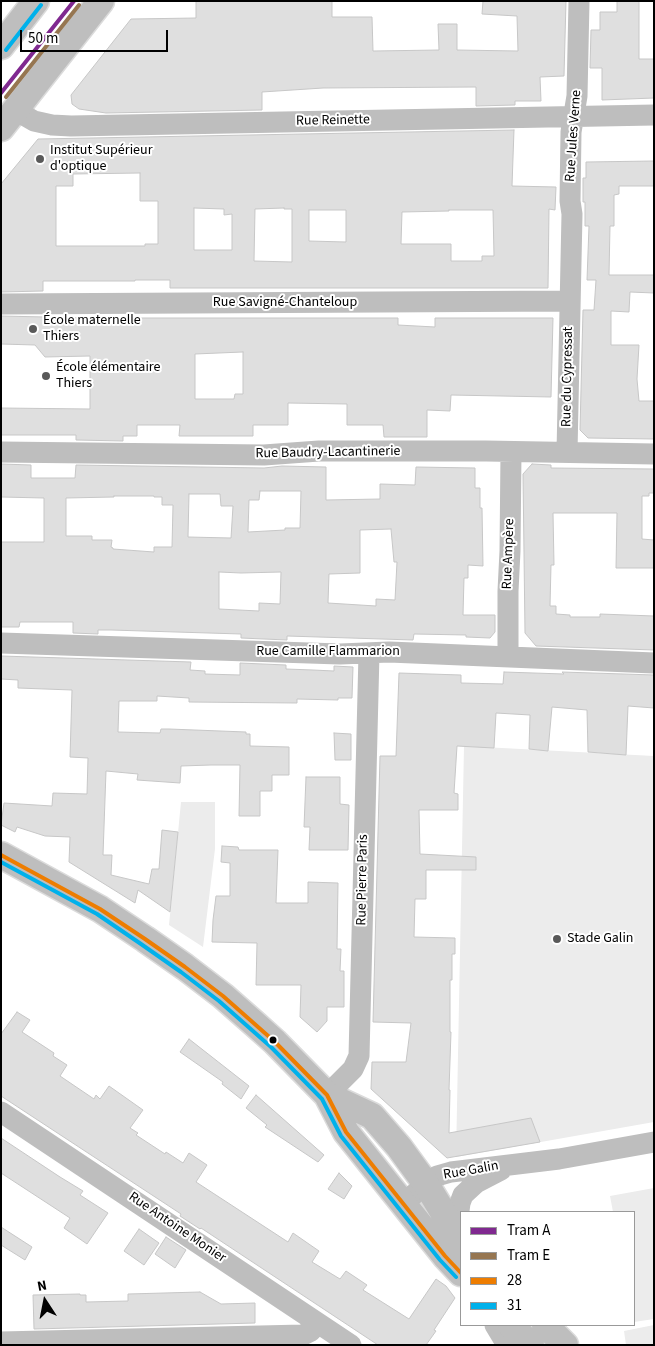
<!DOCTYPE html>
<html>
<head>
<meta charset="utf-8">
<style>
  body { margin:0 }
  #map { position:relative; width:655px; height:1346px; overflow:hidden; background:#fff; font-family:"Source Sans 3",sans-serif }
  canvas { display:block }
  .frame { position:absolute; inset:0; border:2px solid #000; pointer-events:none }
  .legend { position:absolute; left:460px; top:1211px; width:175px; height:115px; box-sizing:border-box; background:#fff; border:1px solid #999; margin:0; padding:6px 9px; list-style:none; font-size:15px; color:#000 }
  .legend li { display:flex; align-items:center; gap:10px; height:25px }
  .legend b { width:25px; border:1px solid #999 }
  .north { position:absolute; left:20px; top:1276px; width:50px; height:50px; -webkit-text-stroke:4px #fff; paint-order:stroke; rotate:349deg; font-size:14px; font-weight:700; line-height:20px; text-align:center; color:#000 }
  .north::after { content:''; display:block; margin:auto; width:18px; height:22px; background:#000; clip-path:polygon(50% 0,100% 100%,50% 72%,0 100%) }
  .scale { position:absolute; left:20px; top:30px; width:148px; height:22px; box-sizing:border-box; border:2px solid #000; border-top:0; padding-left:6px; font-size:15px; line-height:18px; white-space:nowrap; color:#000; -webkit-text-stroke:4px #fff; paint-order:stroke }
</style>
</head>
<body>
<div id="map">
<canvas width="655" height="1346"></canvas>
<div class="frame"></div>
<ul class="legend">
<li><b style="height:6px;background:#802990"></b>Tram A</li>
<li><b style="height:6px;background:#967651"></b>Tram E</li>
<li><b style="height:6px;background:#ee7d00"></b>28</li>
<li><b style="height:6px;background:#00b1eb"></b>31</li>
</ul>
<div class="north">N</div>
<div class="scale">50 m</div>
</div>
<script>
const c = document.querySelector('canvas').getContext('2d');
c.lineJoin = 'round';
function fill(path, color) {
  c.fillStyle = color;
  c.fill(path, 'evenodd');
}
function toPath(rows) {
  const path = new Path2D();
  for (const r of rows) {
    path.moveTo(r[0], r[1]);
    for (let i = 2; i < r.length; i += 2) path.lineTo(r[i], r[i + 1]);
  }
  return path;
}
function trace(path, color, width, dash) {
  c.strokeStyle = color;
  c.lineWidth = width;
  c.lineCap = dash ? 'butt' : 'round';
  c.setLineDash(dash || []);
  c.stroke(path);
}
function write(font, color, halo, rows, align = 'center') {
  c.font = font + ' "Source Sans 3",sans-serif';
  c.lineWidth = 4;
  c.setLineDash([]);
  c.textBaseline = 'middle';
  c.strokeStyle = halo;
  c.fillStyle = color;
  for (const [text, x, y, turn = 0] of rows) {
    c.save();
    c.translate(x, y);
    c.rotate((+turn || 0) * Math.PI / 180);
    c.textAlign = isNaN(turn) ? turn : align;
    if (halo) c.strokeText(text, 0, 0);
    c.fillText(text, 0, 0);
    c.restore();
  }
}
fill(toPath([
  [464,746,654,756,654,1122,456,1157],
  [181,802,215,802,215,849,203,947,169,925],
  [654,1188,654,1319,634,1322,634,1212,613,1212,610,1196],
  [654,1325,654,1345,626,1345,624,1331]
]), '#ececec');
const building = toPath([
  [196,1,332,1,332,17,372,17,373,51,439,50,438,24,457,24,457,50,518,51,517,16,482,14,483,1,566,1,564,76,540,77,541,101,515,101,515,105,476,106,476,87,323,88,262,92,262,110,106,113,79,109,72,104,71,95,131,19,196,18,196,1],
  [617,1,639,1,639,59,654,59,654,98,602,100,602,68,590,68,591,30,600,30,600,12,617,12,617,1],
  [514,130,512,186,556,187,555,210,549,209,548,288,170,288,170,280,135,280,135,281,43,281,43,291,1,292,1,184,38,139,514,130],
  [140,173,140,201,158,201,158,244,145,244,145,246,56,246,56,186,73,186,73,174,140,173],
  [194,208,224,209,224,215,232,214,232,250,194,250,194,208],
  [284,208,284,209,292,209,292,262,254,261,255,209,284,208],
  [309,210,346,210,346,242,309,241,309,210],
  [449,210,493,210,494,256,482,256,482,261,451,261,451,244,401,244,402,212,449,211,449,210],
  [654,161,654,186,619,186,619,194,614,195,614,226,610,226,609,275,654,275,654,293,630,292,629,312,611,311,611,345,639,345,637,379,639,401,654,401,654,439,588,438,580,430,583,310,594,310,596,280,587,280,589,226,585,226,585,202,583,202,583,178,586,178,586,162,654,161],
  [1,316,90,318,398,318,398,325,435,327,435,318,553,318,551,397,451,395,450,411,427,410,427,437,384,437,383,425,347,425,347,404,288,403,288,425,253,425,253,436,179,436,180,425,137,425,137,436,123,436,123,441,76,440,76,435,1,435,1,408,90,409,90,356,45,357,35,345,1,344,1,316],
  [243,352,243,394,235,394,234,399,195,399,195,354,243,352],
  [1,464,31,465,31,478,75,478,76,465,264,468,282,466,326,467,326,500,380,499,380,484,415,485,416,467,475,468,475,488,480,488,480,508,482,508,483,566,468,565,468,578,464,578,463,615,495,615,495,632,490,638,466,637,466,635,414,634,413,640,287,636,287,640,241,638,241,634,111,630,98,630,98,634,73,633,73,622,20,622,19,627,1,627,1,542,44,542,44,498,1,497,1,464],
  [260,491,301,491,300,528,285,528,285,530,248,532,249,500,259,500,260,491],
  [189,494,220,494,221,506,233,506,231,538,188,537,189,494],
  [114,496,154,496,154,497,162,497,162,505,173,505,172,547,154,547,154,552,113,549,113,548,111,547,112,540,92,540,92,536,66,536,66,498,114,497,114,496],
  [391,529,394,562,397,562,395,600,376,599,376,606,328,603,329,574,360,573,360,530,391,529],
  [219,572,241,573,281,572,280,604,259,603,259,611,219,609,219,572],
  [532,464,551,465,551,468,654,469,654,493,649,493,649,496,642,496,642,539,654,540,654,568,616,568,617,513,553,513,554,565,551,565,550,606,556,606,556,614,570,615,570,617,600,617,600,614,654,616,654,650,536,646,525,633,523,474,532,464],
  [1,656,191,662,190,670,205,671,205,674,240,675,240,663,286,665,286,669,313,670,334,671,334,666,353,667,352,698,338,698,338,700,297,699,297,703,189,702,189,698,157,696,157,701,119,701,118,732,160,733,161,729,169,729,246,732,246,734,250,734,250,746,289,747,289,775,272,775,272,791,260,791,260,816,239,816,240,765,211,765,181,766,180,783,137,780,138,774,106,771,103,855,112,855,111,875,149,884,152,869,159,869,162,830,178,832,170,912,138,890,135,903,69,862,70,837,45,836,17,827,15,832,1,825,4,803,52,806,53,793,87,794,88,758,70,757,72,690,18,688,18,680,1,679,1,656],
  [504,672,564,674,562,672,654,675,654,708,628,706,626,755,588,752,587,710,552,707,548,751,529,749,530,715,496,713,494,748,457,746,454,793,458,794,458,810,419,810,420,854,476,857,476,870,426,870,426,899,415,899,414,937,455,938,455,954,452,954,452,980,450,980,450,1032,451,1032,449,1090,450,1090,449,1133,531,1118,540,1142,447,1158,371,1089,372,1062,406,1062,411,1023,373,1022,380,756,396,756,399,673,461,675,461,683,503,684,504,672],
  [334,733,351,734,351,760,335,760,334,733],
  [306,777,340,777,340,804,349,805,348,850,309,850,310,827,304,827,306,777],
  [222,846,238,847,239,850,278,850,276,903,308,903,308,882,338,883,337,949,341,949,340,971,344,971,344,1007,327,1007,327,1021,317,1032,300,1017,301,985,256,985,257,943,212,942,213,920,216,896,230,896,230,863,221,862,222,846],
  [17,1012,30,1020,22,1032,54,1053,53,1056,67,1065,60,1076,94,1099,96,1095,100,1099,109,1086,143,1110,130,1128,138,1133,136,1135,165,1154,166,1152,183,1163,189,1153,207,1165,196,1182,288,1242,293,1233,319,1251,312,1262,340,1279,346,1271,367,1285,363,1290,409,1319,436,1279,446,1286,455,1298,434,1330,436,1331,426,1345,378,1345,201,1228,200,1229,180,1216,181,1214,1,1096,1,1034,17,1012],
  [189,1039,249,1086,241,1099,222,1084,223,1082,180,1052,189,1039],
  [256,1095,324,1155,318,1162,265,1127,267,1125,246,1108,256,1095],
  [1,1138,60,1177,83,1191,80,1195,108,1213,87,1244,64,1228,70,1218,1,1173,1,1138],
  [339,1173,352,1186,344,1199,328,1189,339,1173],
  [1,1227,32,1247,25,1260,1,1245,1,1227],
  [139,1229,159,1243,144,1265,124,1251,139,1229],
  [166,1237,186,1250,175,1268,155,1254,166,1237],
  [200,1292,221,1304,255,1303,255,1323,34,1329,33,1295,80,1294,80,1295,86,1295,86,1302,128,1301,128,1294,200,1292]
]);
fill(building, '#dfdfdf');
trace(building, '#c7c7c7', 1);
const major = toPath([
  [1,46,36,1],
  [1,128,101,1],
  [1,855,100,909,145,939,185,967,223,996,256,1025,275,1042,327,1095,346,1132,445,1256,461,1273],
  [327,1095,372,1116,399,1147,426,1184,461,1242],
  [511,1325,531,1345],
  [545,1325,565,1345]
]);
trace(major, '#dbdbdb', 29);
trace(toPath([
  [15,110,34,121,52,125,71,126,654,115],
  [1,304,569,301],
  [1,452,264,455,319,451,486,451,654,454],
  [567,452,572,214,570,201,571,132,577,96,579,1],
  [1,643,340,654,389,652,654,663],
  [508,656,508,591,510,551,511,452],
  [327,1095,353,1069,359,1056,369,653],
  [1,1112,351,1345],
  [403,1203,437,1176,451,1172,559,1159,654,1142],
  [457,1236,458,1218,460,1203,463,1195,476,1183,501,1170],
  [495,1325,507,1345],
  [1,1342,303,1335,311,1331,317,1323]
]), '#bebebe', 21);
trace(major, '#bebebe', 26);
trace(toPath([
  [1,855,100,909,145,939,185,967,223,996,275,1042,327,1095,346,1132,445,1256,461,1273]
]), '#ee7d00', 4);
trace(toPath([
  [6,50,41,5],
  [1,862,97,914,141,944,181,972,219,1001,271,1047,322,1099,341,1136,440,1260,456,1277]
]), '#00b1eb', 4);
trace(toPath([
  [1,93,74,1]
]), '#802990', 4);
trace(toPath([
  [6,97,79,5]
]), '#967651', 4);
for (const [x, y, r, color] of [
  [40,159,5,"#595959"],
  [33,329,5,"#595959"],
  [46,376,5,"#595959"],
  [557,939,5,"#595959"],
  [273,1040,4.5,"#000"]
]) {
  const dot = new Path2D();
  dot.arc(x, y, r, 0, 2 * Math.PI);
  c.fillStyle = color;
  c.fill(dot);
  trace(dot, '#fff', 2);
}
write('14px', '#000', '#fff', [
  ["Rue Reinette",333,121,-1],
  ["Rue Jules Verne",574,136,-86],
  ["Rue Savigné-Chanteloup",285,303],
  ["Rue du Cypressat",568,377,-89],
  ["Rue Baudry-Lacantinerie",328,453,-1],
  ["Rue Ampère",509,554,-88],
  ["Rue Camille Flammarion",328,652],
  ["Rue Pierre Paris",363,880,-89],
  ["Rue Galin",471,1171,-10],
  ["Rue Antoine Monier",177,1228,34]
]);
write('14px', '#000', '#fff', [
  ["Institut Supérieur",50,151],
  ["d'optique",50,167],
  ["École maternelle",43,321],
  ["Thiers",43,337],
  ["École élémentaire",56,368],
  ["Thiers",56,384],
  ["Stade Galin",567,939]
], 'left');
</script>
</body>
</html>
